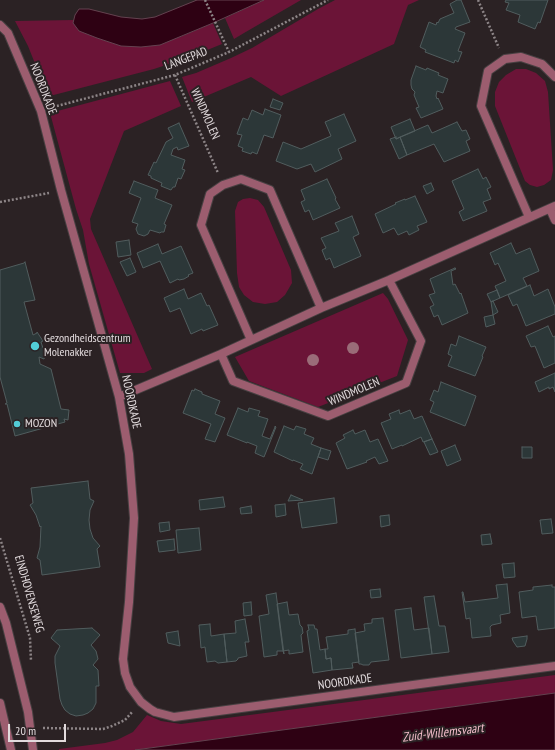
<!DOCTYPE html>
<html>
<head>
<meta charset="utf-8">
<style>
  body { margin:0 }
  #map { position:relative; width:555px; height:750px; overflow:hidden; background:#2b2224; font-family:"PT Sans Narrow",sans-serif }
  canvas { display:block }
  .scale { position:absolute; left:8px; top:724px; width:58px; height:18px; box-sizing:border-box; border:2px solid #e2dbdd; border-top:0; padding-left:5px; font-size:12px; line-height:14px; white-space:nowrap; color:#e2dbdd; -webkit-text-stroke:3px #2b2224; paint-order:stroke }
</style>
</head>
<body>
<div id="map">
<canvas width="555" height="750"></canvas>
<div class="scale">20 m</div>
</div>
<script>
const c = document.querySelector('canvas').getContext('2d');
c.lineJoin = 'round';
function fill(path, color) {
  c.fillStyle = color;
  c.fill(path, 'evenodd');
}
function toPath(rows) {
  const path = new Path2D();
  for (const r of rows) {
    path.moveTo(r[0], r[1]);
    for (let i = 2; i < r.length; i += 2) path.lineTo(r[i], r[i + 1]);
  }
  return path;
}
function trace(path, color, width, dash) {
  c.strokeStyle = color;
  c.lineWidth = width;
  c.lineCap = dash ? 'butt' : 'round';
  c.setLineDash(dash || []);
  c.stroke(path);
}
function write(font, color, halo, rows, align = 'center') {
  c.font = font + ' "PT Sans Narrow",sans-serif';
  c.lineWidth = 4;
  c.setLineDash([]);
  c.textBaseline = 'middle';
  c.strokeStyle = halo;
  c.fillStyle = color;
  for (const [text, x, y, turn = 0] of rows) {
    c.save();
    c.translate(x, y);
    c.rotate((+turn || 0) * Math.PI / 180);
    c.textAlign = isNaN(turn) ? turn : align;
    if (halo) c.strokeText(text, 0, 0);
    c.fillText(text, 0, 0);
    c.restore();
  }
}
fill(toPath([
  [264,0,301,0,244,33,234,39,225,18],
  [335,0,419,0,408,5,394,44,281,96,251,77,192,102,182,77,196,73,231,58,252,48,318,9],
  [74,20,73,23,180,37,213,23,222,44,190,57,154,69,46,97,40,76,28,46,15,21],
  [516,69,526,69,536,73,545,81,548,92,553,170,551,180,544,185,537,187,530,185,525,181,495,106,495,92,499,82,506,75],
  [170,81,181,106,124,131,90,219,91,229,152,369,144,373,120,373,89,264,83,230,76,209,50,113],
  [250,198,258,200,264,207,291,270,292,283,285,295,277,302,265,304,253,302,244,295,239,287,237,273,235,211,238,202,243,199],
  [383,293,388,299,408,340,397,376,318,407,249,381,235,357],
  [555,675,555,693,135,750,59,750,59,749,105,743,117,740,133,732,147,715,161,721,181,724]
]), '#6b1437');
const water = toPath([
  [197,0,264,0,213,23,160,45,141,47,121,46,97,38,79,31,73,23,75,15,79,9,89,9,121,17,142,19,155,17,197,0],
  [555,693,555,750,135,750,555,693]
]);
fill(water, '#2e0113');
trace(water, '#644250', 1);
const building = toPath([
  [457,0,461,0,470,22,456,27,455,29,465,33,458,51,462,52,458,62,455,60,454,63,425,52,426,50,420,47,429,22,436,25,437,22,438,23,440,19,454,13,450,4,457,0],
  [506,0,548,0,540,23,538,22,535,29,518,22,520,15,506,10,509,3,505,2,506,0],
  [416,66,426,70,427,68,439,73,438,75,448,79,443,93,437,91,436,96,437,99,438,98,443,109,421,118,416,108,419,107,414,95,415,92,412,89,411,85,411,80,416,66],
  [273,99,283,103,280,110,270,107,273,99],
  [265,109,281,115,273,138,264,135,257,154,252,152,251,154,242,151,243,148,238,146,242,135,237,134,243,118,248,120,252,110,263,115,265,109],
  [344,114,356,141,338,149,342,159,315,172,311,164,297,169,276,161,283,142,301,149,331,136,325,122,344,114],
  [410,119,415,131,396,139,391,127,410,119],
  [457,122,462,131,466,130,470,139,466,141,470,151,444,162,434,144,407,155,400,137,428,125,432,133,457,122],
  [179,123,189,146,178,150,177,147,173,149,171,155,185,160,182,169,185,170,181,179,178,178,175,187,173,187,171,190,161,186,162,183,151,178,151,176,148,175,154,162,156,163,166,142,173,138,168,128,179,123],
  [396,137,396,139,400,137,407,155,399,159,390,139,396,137],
  [478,169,483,179,486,177,491,187,487,189,491,199,483,202,487,211,463,221,459,212,464,209,452,181,478,169],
  [327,179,336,198,335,199,340,208,313,220,309,210,305,212,301,202,305,200,301,190,327,179],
  [134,181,158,190,155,198,172,205,164,224,166,225,164,232,161,232,160,233,150,230,148,234,144,236,138,234,136,229,138,224,132,222,141,198,129,193,134,181],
  [431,183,434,190,427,194,423,186,431,183],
  [415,196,427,222,417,226,419,230,409,235,407,231,398,235,394,228,383,233,375,214,396,204,395,203,405,199,405,200,415,196],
  [352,216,359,234,353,237,361,256,334,268,330,258,326,260,322,250,326,248,321,238,339,231,335,223,352,216],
  [129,240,131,255,118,257,116,242,129,240],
  [511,243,516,254,530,248,539,271,523,278,527,286,500,298,495,286,506,281,498,263,495,265,490,253,511,243],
  [158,244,162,254,181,246,193,273,188,275,189,276,184,279,179,280,178,279,170,283,160,261,143,268,137,253,158,244],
  [130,258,136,272,127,276,120,262,130,258],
  [25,262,35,300,24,302,33,335,37,333,37,332,43,341,41,342,43,348,45,348,45,355,44,359,39,357,40,364,51,369,61,409,69,410,68,420,64,419,65,422,15,436,7,404,5,404,7,403,0,377,0,270,24,263,25,262],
  [455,268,456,269,451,271,453,285,455,284,460,294,461,293,468,313,442,325,438,315,434,317,430,307,434,305,429,295,435,293,430,279,455,268],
  [530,285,534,296,548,289,555,307,555,314,526,326,517,304,513,306,508,295,530,285],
  [184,289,188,299,201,293,207,306,209,305,218,325,203,331,202,329,191,334,180,308,170,312,164,298,184,289],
  [497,290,500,298,491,302,487,294,497,290],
  [493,301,498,312,493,315,491,302,493,301],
  [493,315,495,324,486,327,484,317,493,315],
  [548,326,553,337,555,336,555,363,544,368,535,346,531,347,526,336,548,326],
  [459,336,486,347,482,356,483,357,475,376,448,366,452,356,448,354,451,344,456,346,459,336],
  [555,373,555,392,553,387,549,389,549,387,539,392,535,382,555,373],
  [441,382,476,396,469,416,465,426,430,412,434,402,430,400,434,390,438,392,441,382],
  [195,389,202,392,202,394,220,401,215,414,225,418,215,442,205,439,211,424,183,413,192,390,194,391,195,389],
  [238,408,248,412,249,408,260,411,258,416,268,419,262,436,270,439,275,427,275,426,276,427,264,457,255,453,257,446,247,442,247,443,227,435,238,408],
  [399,410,400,414,410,410,414,419,422,416,432,439,423,442,421,437,402,446,402,445,392,449,381,423,391,419,389,414,399,410],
  [284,426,294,430,296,426,306,429,304,434,314,438,311,444,321,448,312,474,300,469,303,464,293,460,293,461,274,452,284,426],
  [353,430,355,434,365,430,370,442,378,439,388,461,379,464,375,457,366,461,367,462,347,469,336,443,345,438,343,435,353,430],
  [432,439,438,452,430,455,424,442,432,439],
  [455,445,461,460,447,466,441,451,455,445],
  [522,447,532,447,532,458,522,458,522,447],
  [321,448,331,451,328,460,318,457,321,448],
  [88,481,90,499,94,501,90,510,89,520,90,529,93,538,100,546,97,549,100,567,42,575,40,560,37,558,40,547,41,526,40,527,36,515,30,505,33,503,31,488,88,481],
  [291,495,303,500,288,501,291,495],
  [223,497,225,507,200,510,199,500,223,497],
  [334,498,337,523,302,528,298,503,334,498],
  [285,504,286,515,276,517,275,505,285,504],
  [251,506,252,513,241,514,240,508,251,506],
  [389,515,390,525,381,527,380,516,389,515],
  [551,519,553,533,542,534,540,520,551,519],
  [169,522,170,530,160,532,159,523,169,522],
  [199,528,201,550,178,553,176,530,199,528],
  [490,534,492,544,482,545,481,535,490,534],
  [174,539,175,550,159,552,157,541,174,539],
  [514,563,515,577,504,578,502,564,514,563],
  [507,584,510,613,500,615,501,623,492,625,490,627,491,636,472,638,470,618,466,619,462,592,463,592,465,602,498,598,496,585,507,584],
  [552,585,552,587,555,587,555,628,538,630,536,616,522,618,519,592,533,590,533,587,552,585],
  [380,589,381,597,371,598,370,590,380,589],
  [276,593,284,654,283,651,277,651,277,655,264,657,259,616,269,614,266,595,276,593],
  [434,596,439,626,445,626,449,652,432,654,424,597,434,596],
  [251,602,252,615,244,616,243,603,251,602],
  [287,602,289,615,298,614,300,625,302,627,303,633,301,635,303,652,289,654,289,650,283,651,277,604,287,602],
  [411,608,414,630,429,628,432,654,401,658,395,610,411,608],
  [383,618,389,660,371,662,369,665,363,665,361,664,359,664,355,633,365,631,364,624,372,623,372,619,383,618],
  [245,619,249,642,245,642,247,656,238,658,238,659,236,661,227,662,224,634,236,633,235,621,245,619],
  [210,624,211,636,224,634,227,662,218,663,215,661,207,662,205,647,201,648,199,625,210,624],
  [308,625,314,625,315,629,317,629,320,650,325,649,326,659,331,658,332,670,313,673,307,631,309,630,308,625],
  [92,628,100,635,91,645,96,651,98,659,93,665,98,670,99,686,96,686,96,703,93,709,88,713,83,715,76,716,70,714,65,710,62,705,60,699,55,663,55,656,60,646,51,638,57,630,92,628],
  [355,629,359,662,352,663,353,668,332,670,331,658,326,659,325,649,328,649,326,637,348,634,348,630,355,629],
  [178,631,180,646,168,643,166,633,178,631],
  [527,636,527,639,525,646,517,647,513,641,512,638,527,636]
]);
fill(building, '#2c3738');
trace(building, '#515d5e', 1);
const minor = toPath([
  [0,25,8,33,41,111,61,190,119,397,129,454,134,518,129,602,123,659,125,673,130,687,141,702,150,709,155,712,174,717,555,666],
  [550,209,555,220],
  [529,217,481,106,488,71,505,59,521,57,542,64,555,77],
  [251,340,201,225,210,194,223,185,241,179,270,190,321,308],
  [221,354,233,381,328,416,406,383,421,341,389,280],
  [119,397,221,354,321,308,389,280,555,206]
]);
const tertiary = toPath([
  [0,607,6,623,28,712,33,750],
  [0,703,11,750]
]);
trace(minor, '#484042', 10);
trace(tertiary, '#484042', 10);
trace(toPath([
  [205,0,229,52],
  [478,0,499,48],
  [175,75,218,173],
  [53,107,175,75,229,52,328,0],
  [0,202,49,193],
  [0,538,30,638,31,661],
  [43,728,103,729,112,726,125,720,133,711]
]), '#8d8587', 2.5, [2, 2]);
trace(minor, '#9c5d6f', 8);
trace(tertiary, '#9c5d6f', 8);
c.fillStyle = '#9a6c78';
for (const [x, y] of [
  [353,348],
  [313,360]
]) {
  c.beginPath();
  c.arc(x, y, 6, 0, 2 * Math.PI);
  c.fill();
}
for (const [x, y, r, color] of [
  [35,346,5,"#52ccd6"],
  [17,424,4,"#52ccd6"]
]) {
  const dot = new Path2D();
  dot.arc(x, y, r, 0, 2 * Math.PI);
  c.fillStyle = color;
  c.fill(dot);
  trace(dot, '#2b2224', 1.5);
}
write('12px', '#e2dbdd', '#2b2224', [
  ["LANGEPAD",186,59,-21],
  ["NOORDKADE",43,89,69],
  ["WINDMOLEN",205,114,66],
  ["WINDMOLEN",354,392,-23],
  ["NOORDKADE",131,402,78],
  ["EINDHOVENSEWEG",29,594,74],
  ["NOORDKADE",345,682,-8]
]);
write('12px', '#e2dbdd', '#2b2224', [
  ["Gezondheidscentrum",44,339],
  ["Molenakker",44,353],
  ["MOZON",25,424]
], 'left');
write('italic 13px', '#f4bfcc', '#2b2224', [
  ["Zuid-Willemsvaart",443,733,-7]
]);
</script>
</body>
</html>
